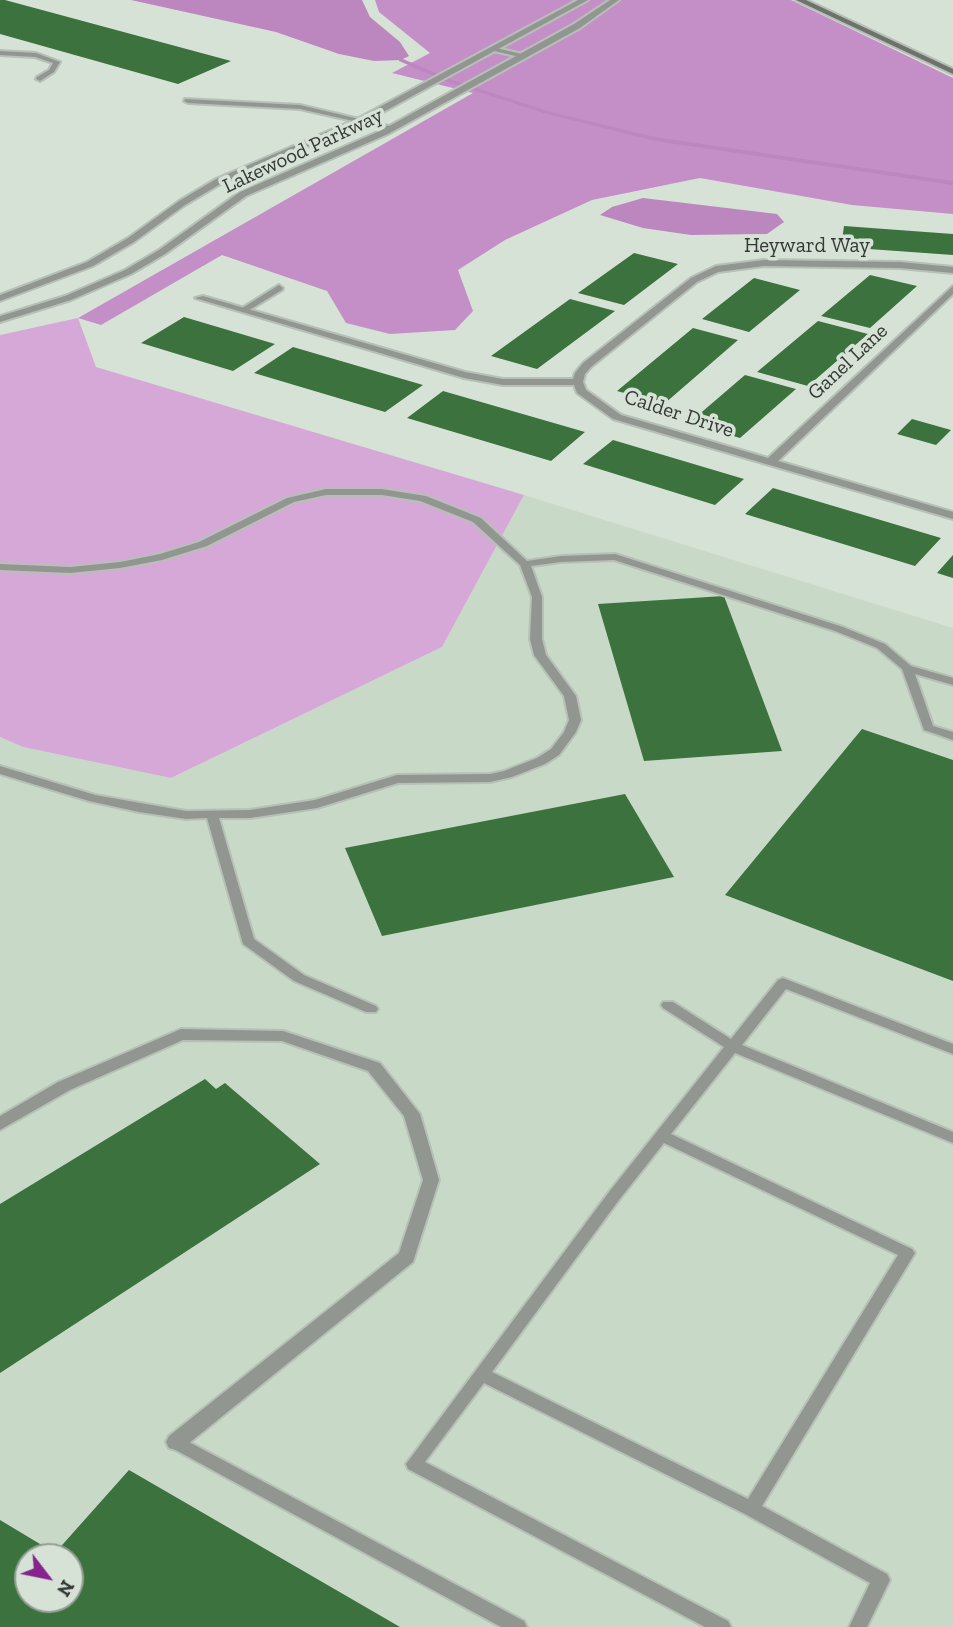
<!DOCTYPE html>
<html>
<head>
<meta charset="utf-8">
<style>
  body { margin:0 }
  #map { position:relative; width:953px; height:1627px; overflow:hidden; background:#d7e2d7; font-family:"Zilla Slab",serif }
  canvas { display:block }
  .north { position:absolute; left:14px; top:1543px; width:70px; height:70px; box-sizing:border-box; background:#d7e2d7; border:2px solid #969e96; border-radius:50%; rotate:122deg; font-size:19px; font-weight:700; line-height:28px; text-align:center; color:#353935 }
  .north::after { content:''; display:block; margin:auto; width:24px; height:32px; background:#86248d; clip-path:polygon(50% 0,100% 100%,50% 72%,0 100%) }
</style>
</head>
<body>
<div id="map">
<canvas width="953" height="1627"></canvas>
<div class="north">N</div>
</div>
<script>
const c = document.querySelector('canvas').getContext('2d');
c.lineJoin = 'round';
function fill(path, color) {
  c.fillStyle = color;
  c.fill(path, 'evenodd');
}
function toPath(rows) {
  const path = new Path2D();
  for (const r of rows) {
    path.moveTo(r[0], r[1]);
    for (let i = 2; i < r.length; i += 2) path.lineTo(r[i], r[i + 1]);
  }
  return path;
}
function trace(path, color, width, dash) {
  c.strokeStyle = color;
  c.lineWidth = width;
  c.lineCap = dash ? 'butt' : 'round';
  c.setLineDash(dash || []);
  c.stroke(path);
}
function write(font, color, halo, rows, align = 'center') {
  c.font = font + ' "Zilla Slab",serif';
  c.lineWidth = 7;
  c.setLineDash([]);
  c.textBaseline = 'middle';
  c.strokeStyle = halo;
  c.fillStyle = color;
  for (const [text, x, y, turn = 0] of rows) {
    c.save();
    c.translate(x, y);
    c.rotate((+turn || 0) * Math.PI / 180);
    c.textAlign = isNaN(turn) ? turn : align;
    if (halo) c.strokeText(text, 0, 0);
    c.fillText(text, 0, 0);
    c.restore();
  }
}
fill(toPath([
  [524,495,953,628,953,1627,0,1627,0,737,23,747,171,778,442,647],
  [28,1557,70,1557,70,1599,28,1599]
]), '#c9d9c8');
fill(toPath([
  [78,318,96,367,524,495,442,647,171,778,23,747,0,737,0,335]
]), '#d6a8d8');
fill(toPath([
  [375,0,791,0,953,78,953,214,852,205,700,178,592,200,505,240,458,270,473,311,455,330,390,334,346,323,327,291,222,255,101,325,78,318,473,93,392,73,430,53,379,12]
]), '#c48fc7');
fill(toPath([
  [131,0,362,0,370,17,400,42,409,56,401,60,374,61,339,54,276,32],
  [643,198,777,214,784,222,767,234,691,235,643,228,600,215,612,207]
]), '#bc86bf');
fill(toPath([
  [399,59,403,59,452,80,551,112,655,137,953,181,953,185,655,141,547,114,448,82,399,61,399,59]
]), '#bc86bf');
fill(toPath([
  [0,0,5,0,231,61,178,84,0,34],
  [844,226,953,234,953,255,841,247],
  [634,253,678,264,624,305,578,293],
  [870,275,917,286,870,328,821,316],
  [754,278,800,290,749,332,702,319],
  [570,299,615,311,537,369,491,356],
  [184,317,275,344,233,371,141,343],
  [818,321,868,334,808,386,757,372],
  [693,328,738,340,664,404,617,391],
  [293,347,423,385,385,412,254,373],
  [745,375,796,389,740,438,689,423],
  [443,391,585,432,551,461,407,418],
  [912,419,951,430,936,445,897,434],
  [613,440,744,479,715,505,583,464],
  [773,488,941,538,915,566,745,514],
  [953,555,953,578,937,573],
  [724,596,782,751,644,761,598,604],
  [862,729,953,760,953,981,725,895],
  [625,794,674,877,382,936,345,848],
  [205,1079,216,1089,225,1083,320,1164,0,1373,0,1204],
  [129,1470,400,1627,0,1627,0,1520,55,1553],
  [28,1557,70,1557,70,1599,28,1599]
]), '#3c723d');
const lane = toPath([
  [492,47,526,55,527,56,524,58,490,50,489,49,492,47],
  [0,51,36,53,60,62,54,72,40,81,36,79,37,77,49,70,53,63,35,57,0,55,0,51],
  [185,99,300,105,397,128,393,130,300,109,188,103,184,101,185,99],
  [279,285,283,288,282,290,246,312,239,310,279,285],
  [326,489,382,489,426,496,481,518,527,561,561,556,615,554,843,627,885,644,911,666,953,678,953,685,915,674,933,726,953,732,953,740,924,730,902,669,877,648,835,631,614,560,561,562,531,566,542,597,542,639,546,655,576,696,581,720,576,732,559,755,545,764,512,777,490,782,398,783,317,808,250,818,219,818,254,939,304,975,376,1006,378,1009,376,1012,366,1012,294,981,243,944,207,818,186,819,139,812,89,801,0,774,0,766,95,795,186,811,250,810,315,800,397,775,490,774,504,771,537,758,551,749,564,732,569,720,564,696,534,655,530,639,532,597,520,565,473,522,420,501,382,495,326,495,294,502,207,546,162,560,120,568,70,573,0,570,0,564,70,567,120,562,160,554,199,542,287,498,326,489],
  [783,978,953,1044,953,1054,786,989,742,1045,953,1132,953,1143,735,1053,671,1134,912,1249,915,1253,762,1506,887,1574,890,1580,867,1627,849,1627,870,1583,745,1514,484,1383,425,1462,728,1621,731,1627,705,1627,408,1469,406,1464,609,1192,724,1047,663,1008,661,1005,663,1002,673,1002,731,1039,778,980,783,978],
  [664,1143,898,1255,748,1499,492,1372,619,1200,664,1143],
  [176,1435,524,1621,527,1627,501,1627,170,1447,168,1442,170,1437,176,1435]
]);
const street = toPath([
  [578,0,588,0,365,122,222,183,185,205,134,242,93,266,0,301,0,295,87,262,128,238,179,201,216,179,359,118,578,0],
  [610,0,619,0,580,28,388,134,246,196,165,254,131,274,71,300,0,322,0,316,65,296,125,270,159,250,240,192,382,130,574,24,610,0],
  [764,260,900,262,953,267,953,273,900,268,764,266,718,272,697,282,591,367,585,374,583,382,586,390,621,415,768,458,953,286,953,294,778,461,953,512,953,519,613,419,577,393,574,385,503,385,464,378,195,298,203,296,465,372,503,379,573,379,575,373,583,363,691,278,716,266,764,260],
  [181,1029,283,1031,380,1063,420,1114,439,1180,413,1262,183,1448,176,1450,169,1448,166,1442,169,1436,399,1253,423,1180,404,1116,368,1071,282,1041,183,1040,70,1090,0,1130,0,1116,58,1082,181,1029]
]);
const secondary = toPath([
  [796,0,806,0,953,69,953,74,796,0]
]);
trace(lane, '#b7c0b7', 4);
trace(street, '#b7c0b7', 4);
trace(secondary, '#b7c0b7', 4);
fill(lane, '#919691');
fill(street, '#919691');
fill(secondary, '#6d736c');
write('21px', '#353935', '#d7e2d7', [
  ["Lakewood Parkway",303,151,-25],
  ["Heyward Way",807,246],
  ["Ganel Lane",848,362,-43],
  ["Calder Drive",679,414,18]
]);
</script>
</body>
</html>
